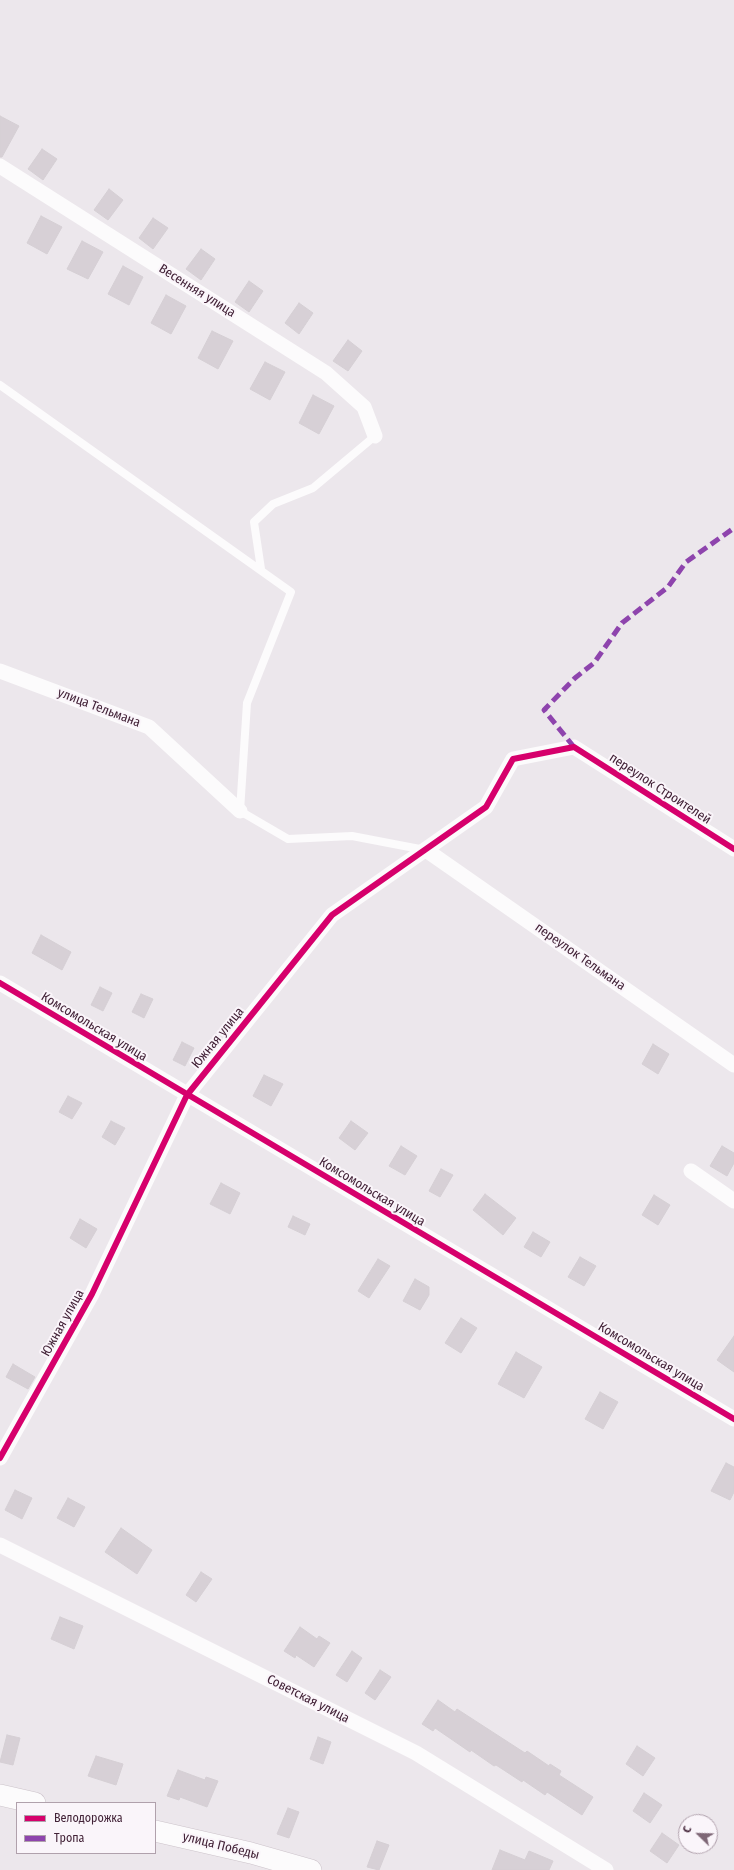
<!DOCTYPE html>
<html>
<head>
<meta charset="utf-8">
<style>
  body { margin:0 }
  #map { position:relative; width:734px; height:1870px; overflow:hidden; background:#ece7ec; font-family:"Fira Sans Condensed",sans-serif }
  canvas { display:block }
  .legend { position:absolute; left:16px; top:1802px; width:140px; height:52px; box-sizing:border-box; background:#faf5fa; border:1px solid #b0a1ac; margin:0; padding:5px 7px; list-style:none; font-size:12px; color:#422237 }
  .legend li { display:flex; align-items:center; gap:8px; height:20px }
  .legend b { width:20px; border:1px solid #b0a1ac }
  .north { position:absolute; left:678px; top:1814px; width:40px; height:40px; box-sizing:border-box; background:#faf5fa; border:1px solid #b0a1ac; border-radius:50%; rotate:293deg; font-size:11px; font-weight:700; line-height:16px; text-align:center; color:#422237 }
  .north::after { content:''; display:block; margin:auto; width:14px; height:18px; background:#7e6776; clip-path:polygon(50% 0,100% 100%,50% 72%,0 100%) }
</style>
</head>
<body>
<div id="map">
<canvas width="734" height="1870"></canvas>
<ul class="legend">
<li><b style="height:5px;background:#d6006c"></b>Велодорожка</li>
<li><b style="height:5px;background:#8e44ad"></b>Тропа</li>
</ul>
<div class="north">С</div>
</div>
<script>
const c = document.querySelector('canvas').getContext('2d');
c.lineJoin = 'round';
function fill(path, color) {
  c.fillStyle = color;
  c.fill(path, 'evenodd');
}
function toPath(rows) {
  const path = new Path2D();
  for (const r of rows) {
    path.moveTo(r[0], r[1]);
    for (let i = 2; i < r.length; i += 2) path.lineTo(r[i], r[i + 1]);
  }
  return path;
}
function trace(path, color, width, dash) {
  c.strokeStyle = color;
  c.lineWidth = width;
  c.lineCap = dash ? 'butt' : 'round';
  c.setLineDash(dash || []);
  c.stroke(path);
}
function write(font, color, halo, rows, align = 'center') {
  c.font = font + ' "Fira Sans Condensed",sans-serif';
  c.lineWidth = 4;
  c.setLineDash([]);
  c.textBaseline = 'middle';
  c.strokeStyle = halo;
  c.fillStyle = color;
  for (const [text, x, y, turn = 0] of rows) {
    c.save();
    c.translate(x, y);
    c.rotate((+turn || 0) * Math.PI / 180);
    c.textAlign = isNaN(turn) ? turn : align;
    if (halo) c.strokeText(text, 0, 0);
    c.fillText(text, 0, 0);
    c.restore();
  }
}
const building = toPath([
  [0,116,19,126,2,157,0,157,0,116],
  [42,149,57,159,43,180,28,169,42,149],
  [109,189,123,200,108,220,94,210,109,189],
  [41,216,62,227,47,254,27,243,41,216],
  [153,218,168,228,153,249,139,238,153,218],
  [82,241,103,252,88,279,67,269,82,241],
  [201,249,215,259,201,280,186,269,201,249],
  [123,266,143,277,129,305,108,294,123,266],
  [249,281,263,291,249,312,235,302,249,281],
  [166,295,186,306,171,334,151,323,166,295],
  [299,303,313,313,299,334,285,323,299,303],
  [212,331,233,341,218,369,198,358,212,331],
  [348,340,362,351,348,371,333,361,348,340],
  [265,362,285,372,270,400,250,389,265,362],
  [313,395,334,406,319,434,299,423,313,395],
  [41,935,71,952,62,970,32,953,41,935],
  [100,987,112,993,103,1011,91,1005,100,987],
  [141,994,153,999,144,1018,132,1012,141,994],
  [182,1042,194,1048,185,1066,173,1060,182,1042],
  [653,1044,669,1054,658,1074,642,1064,653,1044],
  [264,1075,283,1084,271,1106,253,1096,264,1075],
  [68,1096,82,1103,72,1119,59,1112,68,1096],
  [111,1121,125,1128,115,1145,102,1137,111,1121],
  [351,1121,368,1133,355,1150,339,1138,351,1121],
  [401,1146,417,1156,405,1175,389,1166,401,1146],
  [722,1146,734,1153,734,1163,727,1176,710,1166,722,1146],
  [441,1169,453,1175,440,1197,429,1191,441,1169],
  [221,1183,240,1193,230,1214,210,1204,221,1183],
  [485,1194,516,1218,503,1235,473,1210,485,1194],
  [654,1195,670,1205,658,1225,642,1215,654,1195],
  [293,1216,310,1224,305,1235,288,1227,293,1216],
  [80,1219,97,1229,86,1248,70,1238,80,1219],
  [533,1232,550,1242,541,1257,524,1247,533,1232],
  [580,1257,596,1266,584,1286,568,1277,580,1257],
  [378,1259,390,1266,369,1298,358,1291,378,1259],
  [415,1279,429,1287,429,1295,420,1310,403,1301,415,1279],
  [461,1318,477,1328,461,1353,445,1343,461,1318],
  [734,1336,734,1372,717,1360,734,1336],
  [516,1352,542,1367,524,1398,498,1384,516,1352],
  [13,1364,35,1377,28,1389,6,1377,13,1364],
  [600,1392,618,1402,603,1429,585,1419,600,1392],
  [726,1463,734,1467,734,1492,730,1500,711,1491,726,1463],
  [15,1490,32,1498,22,1519,5,1510,15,1490],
  [68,1498,85,1507,74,1527,57,1518,68,1498],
  [121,1528,152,1550,137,1574,105,1552,121,1528],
  [201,1572,212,1579,196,1602,186,1595,201,1572],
  [60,1617,83,1626,74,1649,51,1639,60,1617],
  [300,1627,317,1639,319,1636,330,1643,314,1667,296,1655,295,1658,284,1651,300,1627],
  [352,1651,362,1658,347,1682,336,1675,352,1651],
  [380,1670,391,1677,375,1700,365,1693,380,1670],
  [438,1700,455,1712,457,1709,525,1753,527,1751,549,1766,550,1764,561,1771,559,1775,593,1797,582,1815,547,1792,545,1795,523,1780,522,1782,496,1765,494,1766,471,1750,470,1752,435,1728,433,1731,422,1724,438,1700],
  [7,1735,20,1738,13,1765,0,1762,7,1735],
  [318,1737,331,1742,323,1764,310,1759,318,1737],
  [637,1746,655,1758,643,1776,626,1764,637,1746],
  [96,1756,123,1764,116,1785,88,1776,96,1756],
  [178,1770,205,1780,206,1777,218,1781,207,1807,180,1797,179,1800,167,1796,178,1770],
  [644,1793,662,1805,650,1823,633,1811,644,1793],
  [288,1808,299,1812,289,1838,277,1834,288,1808],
  [662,1833,679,1845,667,1863,650,1851,662,1833],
  [377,1841,389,1845,379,1870,367,1867,377,1841],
  [500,1850,525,1860,529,1851,553,1861,549,1870,492,1870,500,1850]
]);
fill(building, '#d7d0d6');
trace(building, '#d5cfd4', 1);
const secondary = toPath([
  [0,1795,35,1803],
  [155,1831,251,1853,311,1870]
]);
trace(secondary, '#ccc3ca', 22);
trace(toPath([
  [0,385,291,592,247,703,240,811,288,839,352,836,425,850],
  [261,569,254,522,273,504,313,488,375,436]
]), '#fcfbfc', 8);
trace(toPath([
  [0,166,326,373,364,407,375,436],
  [0,671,149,727,240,811],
  [426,850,734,1065],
  [0,983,734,1419],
  [691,1171,734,1201],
  [0,1458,92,1294,187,1095,332,915,486,807,513,759,574,747,734,849],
  [0,1545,416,1753,606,1870]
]), '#fcfbfc', 15);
trace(secondary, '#fcfbfc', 21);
trace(toPath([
  [574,747,544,710,575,678,594,663,622,623,668,587,686,562,734,528]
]), '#8e44ad', 5, [10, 5]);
trace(toPath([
  [0,983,734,1419],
  [0,1458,92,1294,187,1095,332,915,486,807,513,759,574,747,734,849]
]), '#d6006c', 6);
write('13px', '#422237', '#faf5fa', [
  ["Весенняя улица",197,291,32],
  ["улица Тельмана",99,708,21],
  ["переулок Строителей",660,789,33],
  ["переулок Тельмана",580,957,35],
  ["Комсомольская улица",94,1027,31],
  ["Южная улица",218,1038,-51],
  ["Комсомольская улица",372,1192,31],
  ["Южная улица",63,1323,-61],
  ["Комсомольская улица",651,1357,31],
  ["Советская улица",308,1699,27],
  ["улица Победы",221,1846,14]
]);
</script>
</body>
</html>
